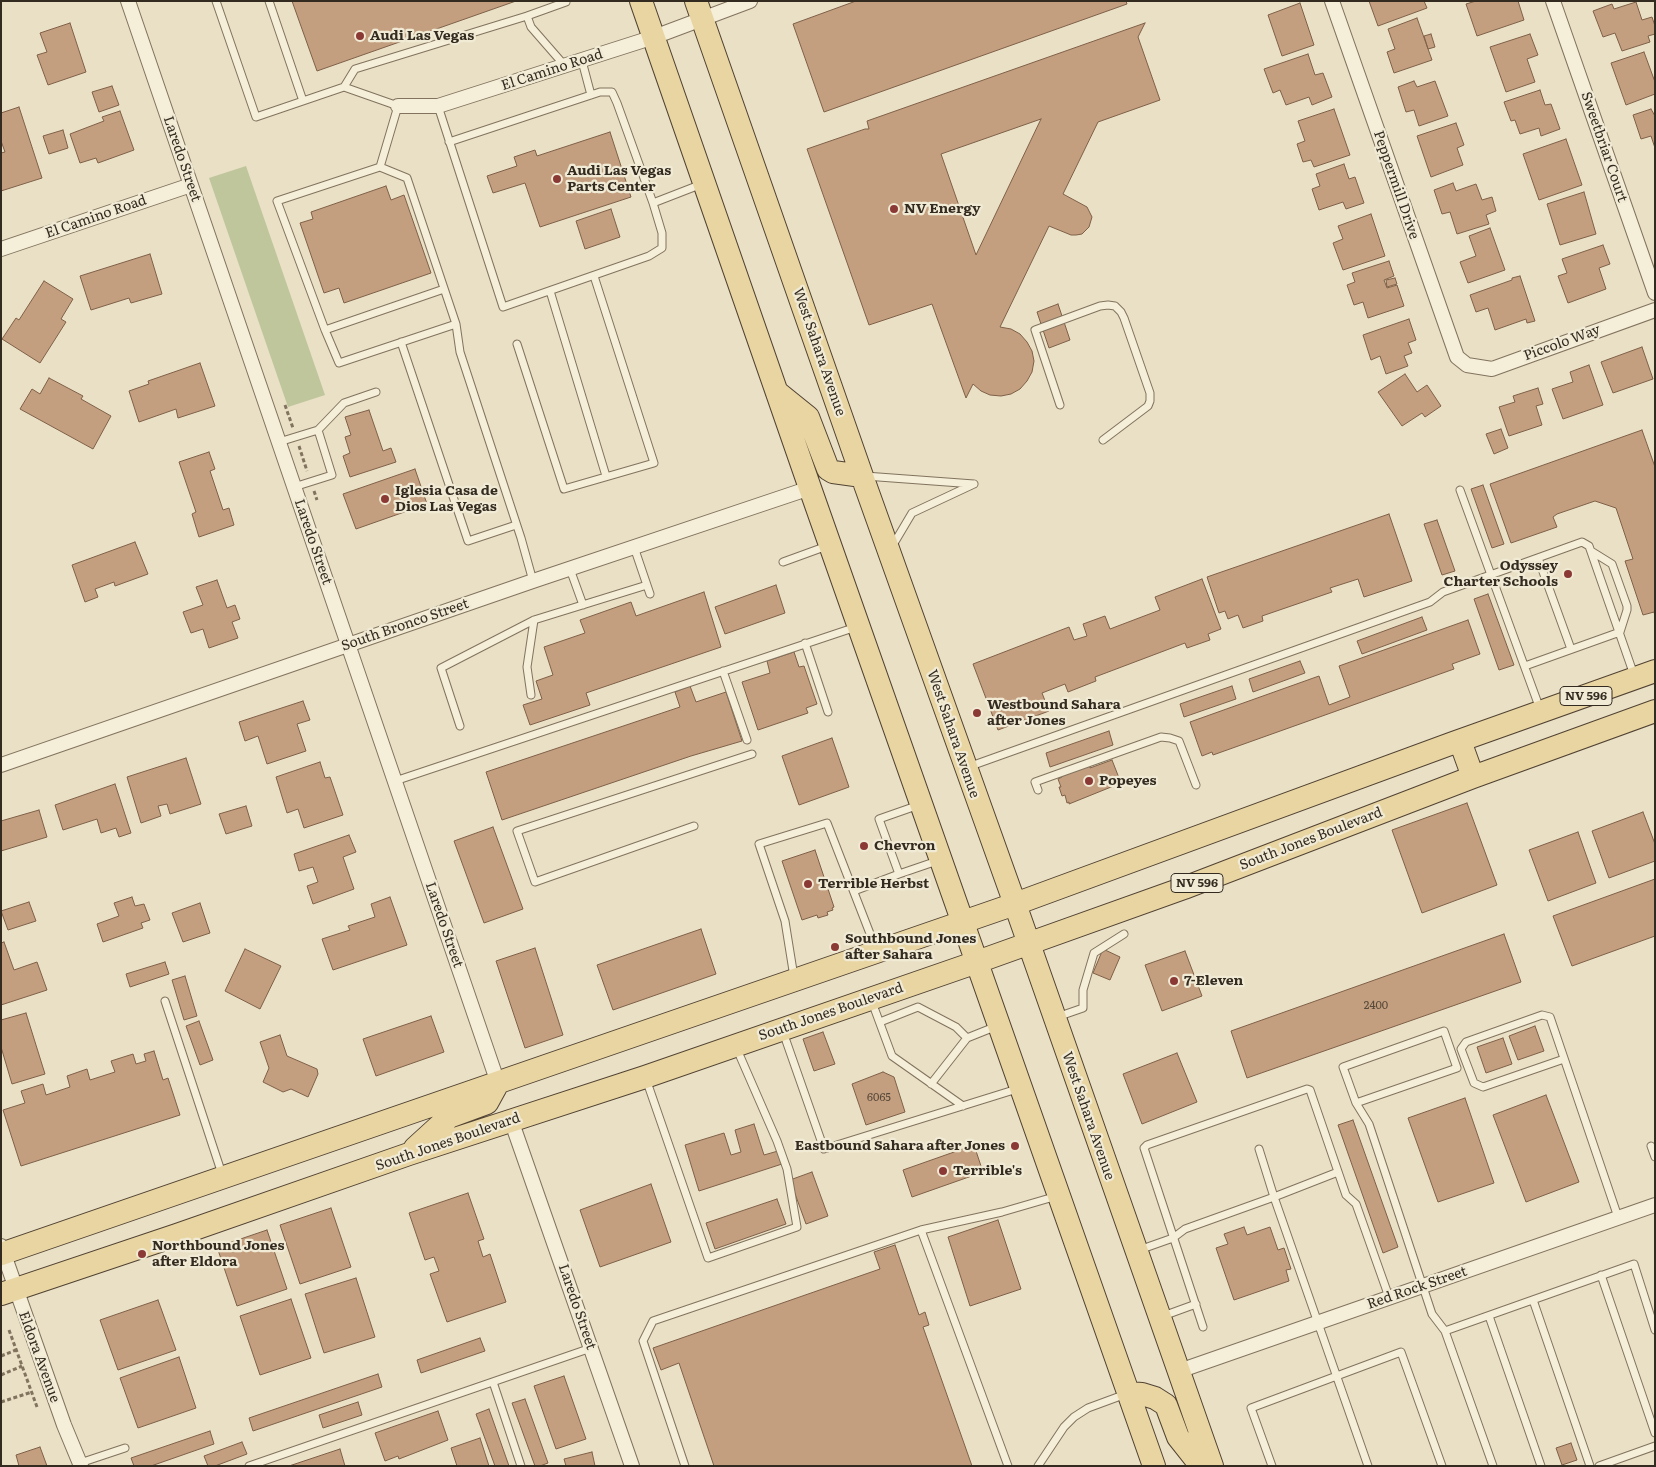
<!DOCTYPE html>
<html>
<head>
<meta charset="utf-8">
<style>
  body { margin:0 }
  #map { position:relative; width:1656px; height:1467px; overflow:hidden; background:#e9e0c6; font-family:Literata,serif }
  canvas { display:block }
  .frame { position:absolute; inset:0; border:2px solid #342b20; pointer-events:none }
</style>
</head>
<body>
<div id="map">
<canvas width="1656" height="1467"></canvas>
<div class="frame"></div>
</div>
<script>
const c = document.querySelector('canvas').getContext('2d');
c.lineJoin = 'round';
function fill(path, color) {
  c.fillStyle = color;
  c.fill(path, 'evenodd');
}
function toPath(rows) {
  const path = new Path2D();
  for (const r of rows) {
    path.moveTo(r[0], r[1]);
    for (let i = 2; i < r.length; i += 2) path.lineTo(r[i], r[i + 1]);
  }
  return path;
}
function trace(path, color, width, dash) {
  c.strokeStyle = color;
  c.lineWidth = width;
  c.lineCap = dash ? 'butt' : 'round';
  c.setLineDash(dash || []);
  c.stroke(path);
}
function write(font, color, halo, rows, align = 'center') {
  c.font = font + ' Literata,serif';
  c.lineWidth = 4.5;
  c.setLineDash([]);
  c.textBaseline = 'middle';
  c.strokeStyle = halo;
  c.fillStyle = color;
  for (const [text, x, y, turn = 0] of rows) {
    c.save();
    c.translate(x, y);
    c.rotate((+turn || 0) * Math.PI / 180);
    c.textAlign = isNaN(turn) ? turn : align;
    if (halo) c.strokeText(text, 0, 0);
    c.fillText(text, 0, 0);
    c.restore();
  }
}
fill(toPath([
  [246,166,325,395,288,407,209,178]
]), '#bfc69b');
const building = toPath([
  [292,1,516,1,317,71,292,1],
  [856,1,1126,1,1127,4,824,112,793,24,856,1],
  [1369,1,1424,1,1427,8,1378,26,1369,1],
  [1476,1,1518,1,1524,20,1477,36,1466,4,1476,1],
  [1636,2,1642,20,1652,17,1655,26,1655,34,1648,36,1650,42,1622,51,1615,33,1603,37,1593,11,1612,4,1614,9,1636,2],
  [1300,3,1314,45,1282,56,1268,15,1300,3],
  [1417,18,1432,60,1394,73,1387,52,1395,49,1388,29,1417,18],
  [70,23,86,72,48,85,37,55,47,52,40,33,70,23],
  [1145,23,1138,37,1160,100,1098,122,1063,194,1087,207,1092,217,1089,227,1082,234,1076,235,1071,235,1049,226,1000,327,1011,329,1020,334,1027,342,1032,351,1034,361,1032,372,1027,381,1020,389,1011,394,1001,396,990,395,981,391,973,384,966,398,932,304,869,325,807,149,865,129,869,129,867,121,1145,23],
  [1041,119,976,255,941,154,1041,119],
  [1431,34,1435,47,1428,49,1424,36,1431,34],
  [1530,34,1538,55,1527,59,1535,82,1506,92,1490,47,1530,34],
  [1644,52,1655,82,1655,94,1626,105,1611,63,1644,52],
  [1308,54,1315,75,1323,73,1332,97,1312,105,1309,97,1286,105,1280,90,1273,93,1264,69,1308,54],
  [1414,81,1417,87,1435,81,1448,116,1419,126,1414,110,1406,112,1398,87,1414,81],
  [112,86,119,105,99,112,92,92,112,86],
  [1540,90,1545,105,1551,104,1560,129,1541,136,1539,128,1520,134,1515,120,1511,121,1504,102,1540,90],
  [19,107,42,178,1,191,1,153,5,152,1,141,1,113,19,107],
  [1334,109,1350,155,1314,167,1311,160,1303,162,1297,144,1305,141,1298,121,1334,109],
  [1651,109,1655,116,1655,148,1651,136,1641,139,1633,115,1651,109],
  [120,111,134,150,98,163,96,158,80,163,70,134,104,121,102,117,120,111],
  [1456,123,1464,145,1457,148,1463,165,1431,177,1417,136,1456,123],
  [63,130,68,148,49,154,43,136,63,130],
  [610,132,631,197,540,227,525,183,493,193,487,176,517,166,514,157,535,150,537,156,610,132],
  [1566,139,1582,185,1539,200,1523,154,1566,139],
  [1344,164,1349,179,1355,177,1364,203,1346,209,1343,202,1319,210,1312,189,1320,186,1316,174,1344,164],
  [1453,183,1456,191,1476,184,1482,200,1492,197,1496,211,1486,215,1489,224,1457,234,1450,212,1442,214,1434,190,1453,183],
  [386,186,391,200,404,195,431,273,344,303,339,288,324,293,300,223,313,219,311,212,386,186],
  [1584,192,1596,234,1560,245,1547,204,1584,192],
  [611,209,620,237,585,249,576,221,611,209],
  [1371,214,1385,256,1343,270,1333,243,1343,239,1338,226,1371,214],
  [1490,228,1505,270,1468,283,1460,262,1476,256,1469,236,1490,228],
  [1603,245,1610,264,1599,268,1606,289,1568,303,1558,276,1567,273,1562,259,1603,245],
  [150,254,162,294,131,303,129,298,91,310,80,276,150,254],
  [1389,261,1394,276,1384,280,1387,288,1397,285,1404,306,1368,318,1363,302,1354,305,1347,285,1355,282,1352,273,1389,261],
  [1520,276,1535,321,1527,323,1526,319,1495,330,1488,308,1476,312,1470,295,1512,280,1512,278,1520,276],
  [1395,278,1397,284,1387,287,1386,280,1395,278],
  [44,281,73,299,61,319,66,322,40,363,2,339,16,318,19,320,44,281],
  [1058,304,1070,340,1049,348,1037,312,1058,304],
  [1409,319,1416,340,1408,343,1412,353,1404,356,1408,366,1386,374,1380,356,1371,360,1363,335,1409,319],
  [1642,347,1653,379,1613,393,1601,362,1642,347],
  [200,363,215,406,178,418,176,409,139,422,129,391,149,384,148,381,200,363],
  [1589,365,1603,405,1563,419,1552,389,1573,382,1570,372,1589,365],
  [1405,374,1417,392,1427,385,1441,406,1425,417,1422,413,1402,426,1378,392,1405,374],
  [49,378,83,396,81,399,111,416,93,449,20,409,32,389,40,394,49,378],
  [1538,388,1543,404,1536,406,1542,425,1509,436,1499,407,1515,402,1513,396,1538,388],
  [369,410,383,451,391,448,396,462,350,477,343,456,350,453,345,437,351,435,345,417,369,410],
  [1501,429,1508,448,1494,454,1486,434,1501,429],
  [1642,430,1655,467,1655,616,1654,612,1643,615,1625,561,1633,559,1616,508,1595,501,1557,514,1553,517,1557,527,1511,543,1490,484,1642,430],
  [209,452,215,469,210,471,223,510,229,508,234,525,199,537,192,514,196,512,179,462,209,452],
  [415,469,427,504,356,529,343,494,415,469],
  [1483,485,1504,544,1492,548,1471,489,1483,485],
  [1389,514,1412,581,1364,597,1358,579,1330,588,1332,592,1262,616,1263,621,1243,628,1238,615,1228,619,1225,611,1219,613,1207,577,1389,514],
  [1437,520,1455,571,1442,575,1424,524,1437,520],
  [135,542,148,574,115,586,114,582,95,589,98,597,85,602,72,565,135,542],
  [1202,579,1221,629,1208,634,1210,640,1187,648,1185,643,1095,677,1096,681,1068,692,1065,684,1042,693,1049,711,998,730,973,664,1069,627,1074,640,1087,636,1083,624,1105,616,1110,629,1160,610,1155,597,1202,579],
  [217,580,227,608,235,605,240,619,232,622,238,638,209,648,203,629,191,633,183,612,203,605,196,587,217,580],
  [776,585,785,613,725,634,715,607,776,585],
  [704,592,721,647,586,693,590,705,530,725,523,705,542,699,536,681,553,675,544,647,585,633,580,620,631,602,636,616,704,592],
  [1488,594,1514,665,1499,670,1474,599,1488,594],
  [1422,617,1427,630,1362,654,1357,641,1422,617],
  [1468,620,1480,654,1452,664,1454,669,1213,755,1212,752,1202,756,1190,722,1319,676,1329,705,1350,697,1339,666,1468,620],
  [794,652,799,667,804,666,817,704,806,708,808,713,758,730,742,682,770,673,767,661,794,652],
  [1300,661,1305,673,1253,692,1249,679,1300,661],
  [690,686,696,702,726,692,742,741,691,756,502,820,486,772,680,707,675,692,690,686],
  [1232,686,1236,699,1184,717,1180,704,1232,686],
  [303,701,310,720,297,724,306,751,267,764,258,736,245,741,239,722,303,701],
  [1109,731,1113,745,1050,767,1046,753,1109,731],
  [832,738,849,787,799,805,782,756,832,738],
  [186,758,201,804,170,814,167,804,158,806,161,816,141,823,127,777,186,758],
  [1112,760,1121,783,1069,804,1069,802,1067,803,1065,795,1062,796,1059,787,1061,787,1058,779,1062,777,1061,774,1090,765,1090,768,1112,760],
  [320,762,325,778,330,777,343,815,304,828,298,809,287,813,276,777,320,762],
  [115,784,131,833,119,837,116,828,101,833,97,819,63,830,55,805,115,784],
  [1467,803,1497,885,1422,913,1392,830,1467,803],
  [246,806,252,826,226,834,219,814,246,806],
  [39,810,47,837,1,851,1,821,39,810],
  [1643,812,1655,844,1655,861,1609,878,1592,831,1643,812],
  [493,827,523,909,484,923,454,841,493,827],
  [1578,832,1596,883,1548,901,1529,850,1578,832],
  [349,835,356,852,343,857,354,889,313,904,307,886,318,882,313,867,299,871,294,854,349,835],
  [815,850,834,907,832,908,833,910,827,912,828,915,818,918,817,915,802,920,782,861,815,850],
  [1655,879,1655,936,1572,966,1553,916,1655,879],
  [132,897,135,906,144,904,150,920,141,923,143,928,103,942,97,924,119,916,114,903,132,897],
  [390,897,407,945,333,970,322,939,350,930,348,926,375,917,371,904,390,897],
  [29,902,36,921,8,930,1,911,29,902],
  [200,903,210,933,183,942,172,913,200,903],
  [701,929,716,974,613,1010,597,965,701,929],
  [1504,934,1521,982,1247,1078,1231,1031,1504,934],
  [4,942,14,970,37,962,47,990,1,1005,1,943,4,942],
  [535,948,563,1035,525,1048,496,961,535,948],
  [245,949,281,966,260,1009,225,991,245,949],
  [1103,949,1120,957,1110,980,1093,973,1103,949],
  [1185,951,1202,996,1162,1011,1145,965,1185,951],
  [165,962,169,974,130,987,126,974,165,962],
  [185,976,197,1016,184,1020,172,980,185,976],
  [26,1013,45,1074,12,1084,1,1047,1,1020,26,1013],
  [431,1016,444,1052,376,1076,363,1039,431,1016],
  [199,1021,213,1060,200,1065,186,1026,199,1021],
  [1535,1026,1544,1051,1518,1060,1509,1036,1535,1026],
  [823,1032,835,1064,814,1071,803,1039,823,1032],
  [280,1035,287,1056,317,1069,318,1074,308,1097,291,1089,283,1092,263,1082,269,1068,260,1042,280,1035],
  [1503,1038,1512,1064,1486,1073,1477,1047,1503,1038],
  [154,1051,163,1080,168,1078,180,1115,21,1166,3,1110,25,1103,21,1091,43,1084,46,1095,70,1087,67,1076,87,1069,90,1080,115,1072,111,1061,133,1054,136,1064,146,1061,144,1054,154,1051],
  [1177,1053,1197,1102,1142,1124,1123,1074,1177,1053],
  [883,1072,894,1077,905,1112,866,1125,852,1084,883,1072],
  [1546,1095,1579,1182,1526,1202,1493,1115,1546,1095],
  [1465,1098,1494,1183,1438,1202,1408,1118,1465,1098],
  [1353,1120,1398,1247,1383,1253,1338,1125,1353,1120],
  [754,1124,764,1155,778,1151,782,1164,699,1191,685,1145,724,1133,731,1155,741,1152,735,1130,754,1124],
  [974,1145,983,1172,912,1197,903,1170,974,1145],
  [812,1172,828,1216,806,1224,790,1180,812,1172],
  [651,1184,671,1242,600,1267,580,1210,651,1184],
  [468,1193,484,1239,478,1241,483,1257,490,1254,506,1302,447,1322,430,1274,439,1271,434,1257,425,1260,409,1213,468,1193],
  [777,1199,786,1224,715,1249,706,1223,777,1199],
  [331,1208,351,1267,300,1284,280,1225,331,1208],
  [998,1220,1021,1289,970,1306,948,1237,998,1220],
  [1244,1227,1247,1235,1270,1227,1278,1250,1284,1248,1291,1269,1286,1270,1289,1281,1234,1300,1216,1248,1228,1244,1224,1234,1244,1227],
  [267,1230,287,1289,237,1306,217,1247,267,1230],
  [895,1245,919,1315,925,1312,929,1325,923,1327,972,1466,714,1466,679,1363,661,1370,653,1348,880,1269,874,1252,895,1245],
  [356,1278,375,1337,324,1353,305,1294,356,1278],
  [291,1299,311,1358,260,1375,240,1316,291,1299],
  [158,1300,176,1350,118,1370,100,1320,158,1300],
  [480,1338,485,1351,421,1373,417,1360,480,1338],
  [179,1357,196,1408,138,1428,120,1378,179,1357],
  [378,1374,382,1387,253,1431,249,1418,378,1374],
  [564,1376,586,1439,556,1449,534,1386,564,1376],
  [525,1399,548,1463,540,1466,535,1466,512,1403,525,1399],
  [358,1402,362,1415,323,1428,319,1415,358,1402],
  [489,1409,509,1466,495,1466,476,1414,489,1409],
  [438,1411,448,1440,399,1459,398,1456,385,1461,375,1433,438,1411],
  [210,1431,214,1444,151,1466,134,1466,131,1458,210,1431],
  [480,1438,489,1466,457,1466,451,1448,480,1438],
  [242,1442,247,1454,215,1466,208,1466,204,1456,242,1442],
  [1571,1443,1577,1460,1562,1465,1556,1448,1571,1443],
  [40,1447,47,1466,19,1466,16,1455,40,1447],
  [340,1449,345,1466,289,1466,340,1449],
  [592,1452,595,1466,566,1466,564,1459,592,1452]
]);
fill(building, '#c39f80');
trace(building, '#7f6047', 1);
const lane = toPath([
  [216,1,256,117,344,87,398,106,380,167,407,178,456,324,339,363,325,330,277,201,380,167],
  [269,1,303,101],
  [582,61,591,95],
  [565,66,531,27,527,16,566,2,565,1],
  [344,87,355,69,527,16],
  [438,106,503,307,649,256,662,248,662,233,653,203,702,184],
  [449,142,600,92,612,92,617,103,653,203],
  [550,291,606,476],
  [456,324,460,352,521,538,533,581],
  [325,330,444,289],
  [401,342,468,541,516,525],
  [517,344,564,489,654,463,594,276],
  [1060,405,1035,330,1100,306,1108,305,1115,306,1121,312,1124,318,1150,393,1150,401,1148,406,1103,440],
  [318,430,344,403,376,392],
  [279,442,318,430,332,475,294,487],
  [865,476,974,484],
  [1460,490,1540,709],
  [893,545,912,513,974,484],
  [634,547,650,594],
  [1538,558,1571,649],
  [783,562,827,546],
  [570,569,583,605],
  [805,643,828,712],
  [1525,666,1620,632,1627,610,1627,606,1612,564,1591,551],
  [723,671,747,740],
  [531,695,527,667,534,620],
  [460,726,441,668,534,620,647,585],
  [968,767,1430,602,1443,592,1582,542,1589,546,1634,675],
  [395,781,856,627],
  [1038,790,1035,782,1161,737,1170,738,1179,741,1196,785],
  [919,805,879,819,899,874,937,861],
  [694,826,535,882,517,831,752,754],
  [854,891,899,874],
  [794,977,785,921,759,844,827,823,876,949],
  [165,1001,222,1174],
  [872,1002,892,1056,963,1106],
  [1057,1017,1083,1008,1083,990,1094,953,1124,934],
  [880,1022,918,1007,956,1027,967,1038],
  [783,1032,824,1149,1017,1089],
  [1564,1059,1483,1087,1474,1083,1461,1049,1466,1042,1542,1015,1550,1017,1618,1217],
  [646,1079,708,1258,797,1227,787,1169,777,1141,736,1047],
  [931,1084,967,1038,997,1026],
  [1356,1103,1457,1068,1444,1031,1343,1067,1356,1103,1369,1124,1432,1314,1445,1331,1493,1466],
  [1651,1146,1655,1157],
  [1259,1149,1274,1197,1338,1172],
  [921,1230,1008,1466],
  [1139,1250,1173,1238,1185,1229,1274,1197,1368,1466],
  [1601,1275,1655,1433],
  [1533,1300,1590,1466],
  [1163,1316,1196,1304],
  [1489,1316,1541,1466],
  [1203,1327,1144,1148,1147,1145,1307,1089,1310,1090,1346,1195,1356,1204,1389,1297],
  [1445,1331,1634,1264,1655,1330],
  [493,1382,521,1466],
  [80,1463,125,1448],
  [249,1466,591,1348],
  [685,1466,643,1341,653,1321,921,1230,1002,1212,1057,1196],
  [1038,1466,1064,1427,1074,1417,1088,1408,1126,1394],
  [1272,1466,1251,1408,1401,1352,1442,1466],
  [1599,1466,1655,1446]
]);
const street = toPath([
  [128,1,498,1083],
  [1332,1,1457,357,1467,365,1492,369,1655,310],
  [1553,1,1655,293],
  [398,106,438,106,654,37,750,1],
  [1,249,191,185],
  [1,765,533,581,810,488],
  [511,1120,632,1466],
  [1,1246,64,1425,81,1466],
  [1179,1371,1655,1205]
]);
const primary = toPath([
  [641,1,810,488,1154,1466],
  [696,1,862,476,1015,904,1212,1466],
  [777,392,808,417,828,469,833,472,862,476],
  [1460,741,1473,777],
  [415,1148,449,1117,487,1103,498,1083],
  [1,1254,1015,904,1453,743,1655,671],
  [1,1294,177,1235,409,1154,645,1077,977,962,1184,888,1473,777,1655,711],
  [1128,1393,1142,1394,1155,1398,1166,1405,1178,1437,1201,1466]
]);
trace(lane, '#82735e', 9);
trace(street, '#82735e', 16);
trace(primary, '#514232', 24);
trace(toPath([
  [285,405,293,428],
  [299,446,307,471],
  [314,491,317,500],
  [9,1330,37,1407],
  [1,1356,16,1350],
  [1,1375,22,1366],
  [1,1402,32,1392]
]), '#82735e', 3, [4, 2.5]);
trace(lane, '#f5eed8', 7);
trace(street, '#f5eed8', 14);
trace(primary, '#e8d5a2', 22);
for (const [x, y, r, color] of [
  [360,36,5,"#8a3935"],
  [557,179,5,"#8a3935"],
  [894,209,5,"#8a3935"],
  [385,499,5,"#8a3935"],
  [1568,574,5,"#8a3935"],
  [977,713,5,"#8a3935"],
  [1089,781,5,"#8a3935"],
  [864,846,5,"#8a3935"],
  [808,884,5,"#8a3935"],
  [835,947,5,"#8a3935"],
  [1174,981,5,"#8a3935"],
  [1015,1146,5,"#8a3935"],
  [943,1171,5,"#8a3935"],
  [142,1254,5,"#8a3935"]
]) {
  const dot = new Path2D();
  dot.arc(x, y, r, 0, 2 * Math.PI);
  c.fillStyle = color;
  c.fill(dot);
  trace(dot, '#f1ead5', 2);
}
write('11px', '#584838', null, [
  ["2400",1376,1006],
  ["6065",879,1098]
]);
for (const [x, y, w] of [
  [1586,696,52],
  [1197,883,52]
]) {
  const box = new Path2D();
  box.roundRect(x - w / 2, y - 9.5, w, 19, 4);
  c.fillStyle = '#f1ead5';
  c.fill(box);
  trace(box, '#342b20', 1);
}
write('bold 12px', '#342b20', null, [
  ["NV 596",1586,696],
  ["NV 596",1197,883]
]);
write('bold 14px', '#342b20', '#f1ead5', [
  ["Audi Las Vegas",370,36],
  ["Audi Las Vegas",567,171],
  ["Parts Center",567,187],
  ["NV Energy",904,209],
  ["Iglesia Casa de",395,491],
  ["Dios Las Vegas",395,507],
  ["Odyssey",1558,566,"right"],
  ["Charter Schools",1558,582,"right"],
  ["Westbound Sahara",987,705],
  ["after Jones",987,721],
  ["Popeyes",1099,781],
  ["Chevron",874,846],
  ["Terrible Herbst",818,884],
  ["Southbound Jones",845,939],
  ["after Sahara",845,955],
  ["7-Eleven",1184,981],
  ["Eastbound Sahara after Jones",1005,1146,"right"],
  ["Terrible's",953,1171],
  ["Northbound Jones",152,1246],
  ["after Eldora",152,1262]
], 'left');
write('14px', '#342b20', '#f1ead5', [
  ["El Camino Road",552,70,-18],
  ["Sweetbriar Court",1604,147,71],
  ["Laredo Street",182,159,71],
  ["Peppermill Drive",1396,185,71],
  ["El Camino Road",96,217,-19],
  ["Piccolo Way",1562,343,-20],
  ["West Sahara Avenue",819,352,71],
  ["Laredo Street",313,542,71],
  ["South Bronco Street",405,625,-19],
  ["West Sahara Avenue",953,734,71],
  ["South Jones Boulevard",1311,839,-21],
  ["Laredo Street",444,925,71],
  ["South Jones Boulevard",831,1012,-19],
  ["West Sahara Avenue",1088,1116,71],
  ["South Jones Boulevard",448,1142,-19],
  ["Red Rock Street",1417,1288,-19],
  ["Laredo Street",577,1307,71],
  ["Eldora Avenue",39,1357,70]
]);
</script>
</body>
</html>
